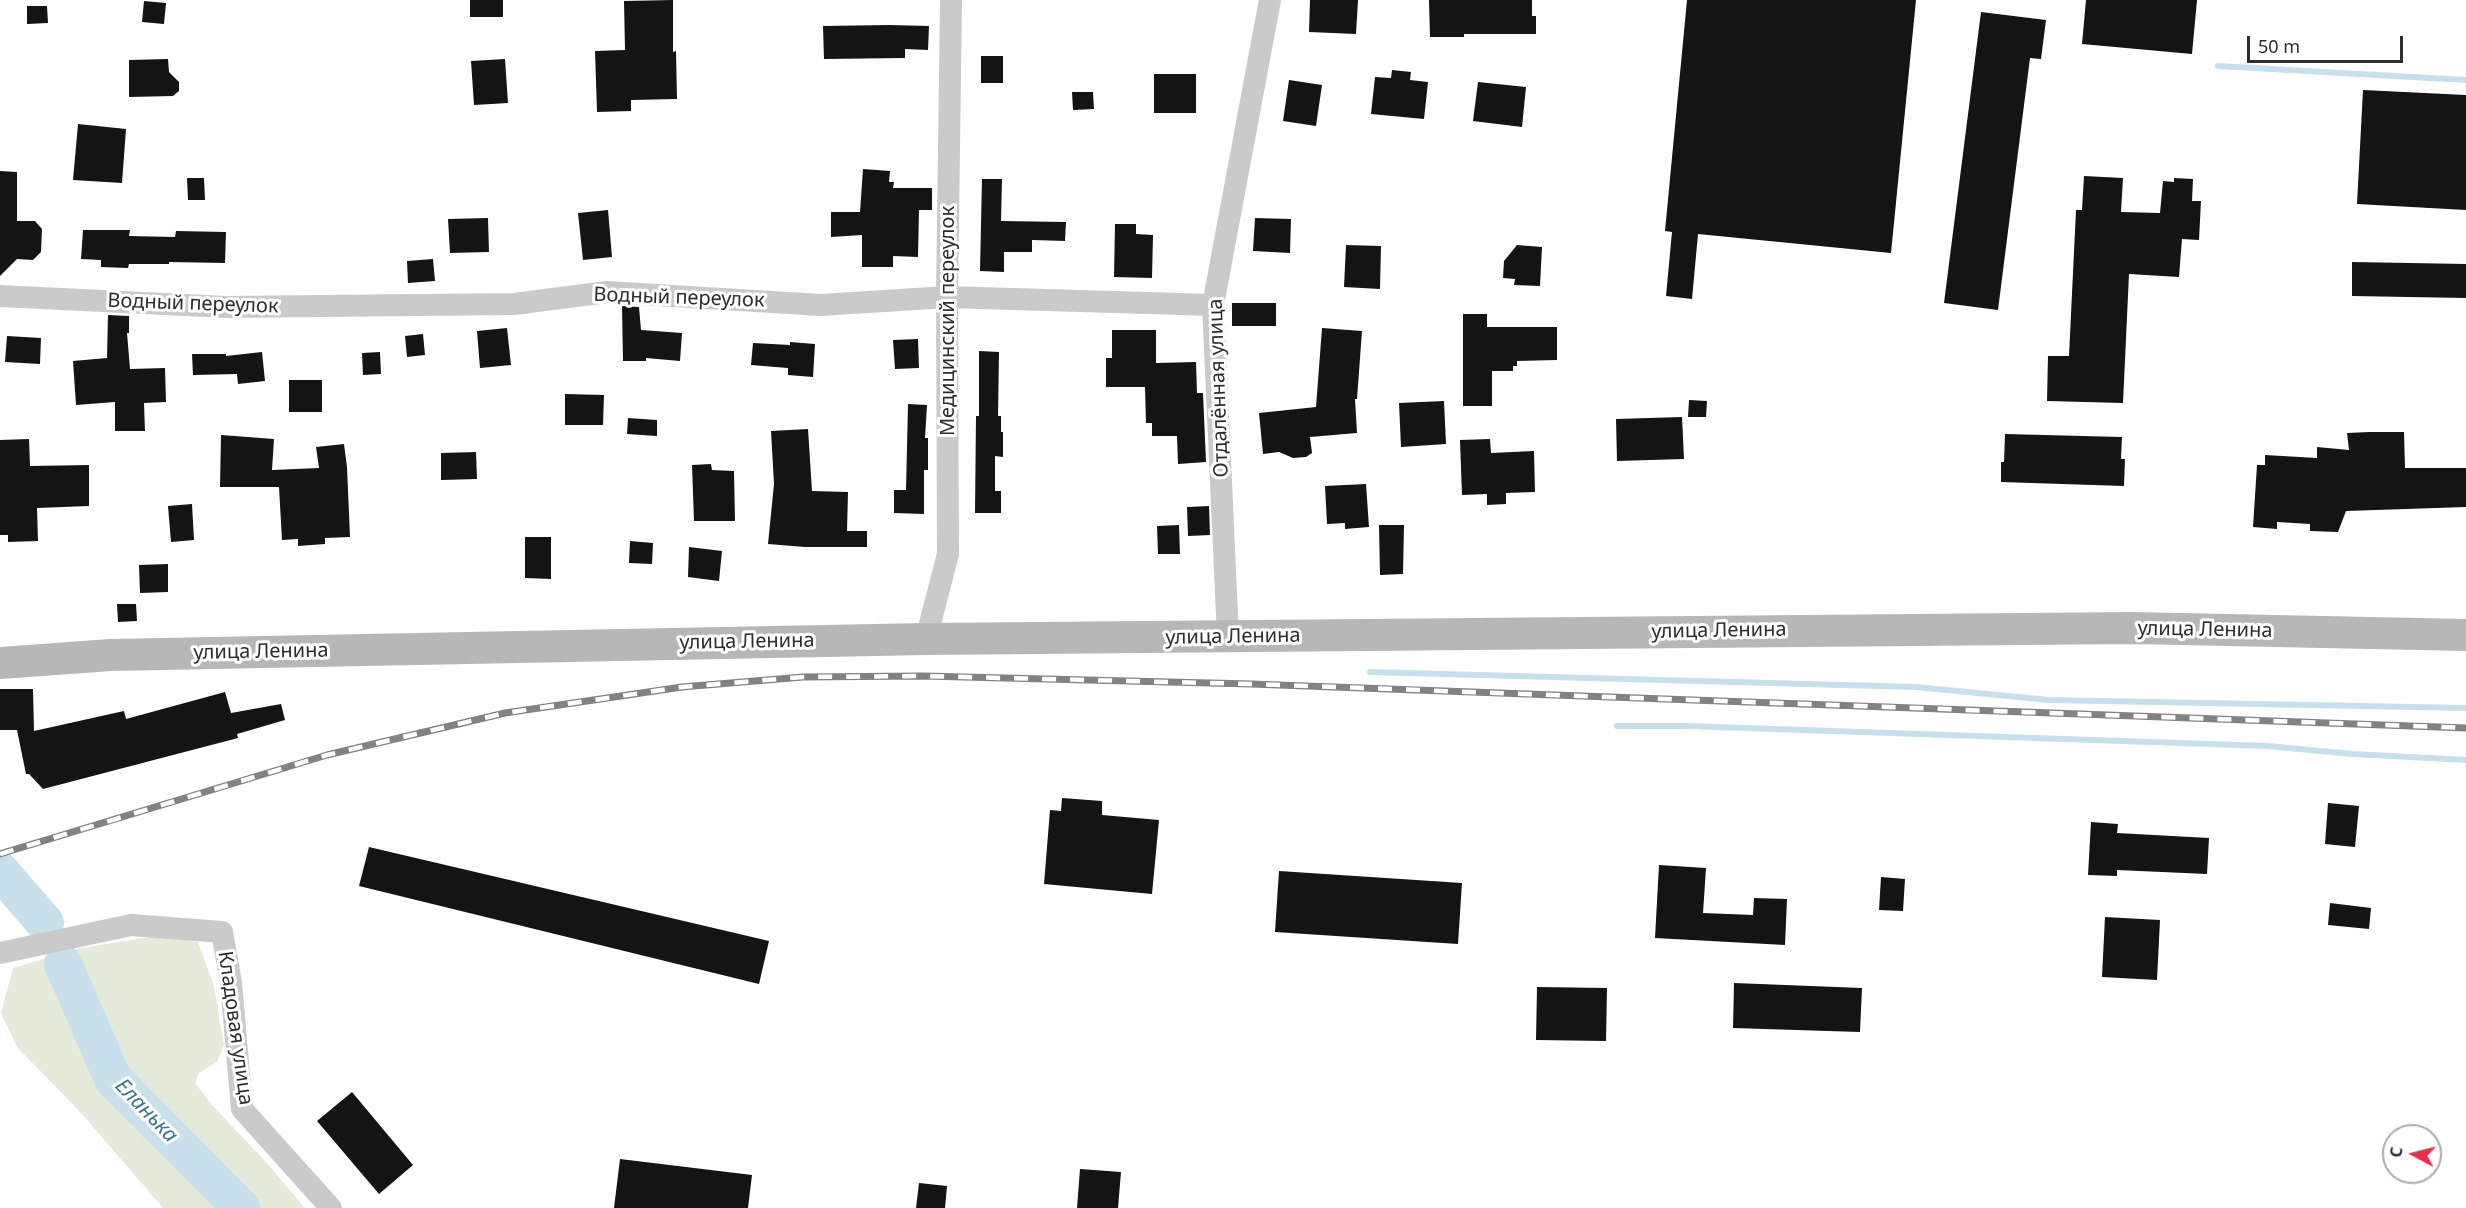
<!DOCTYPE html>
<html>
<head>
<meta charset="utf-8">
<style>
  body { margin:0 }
  #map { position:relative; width:2466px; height:1208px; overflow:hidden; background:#fff; font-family:"Noto Sans",sans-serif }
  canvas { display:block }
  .north { position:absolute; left:2382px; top:1124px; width:60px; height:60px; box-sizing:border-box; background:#fff; border:2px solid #ababab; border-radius:50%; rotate:277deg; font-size:16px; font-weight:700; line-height:24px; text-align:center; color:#2d2d2d }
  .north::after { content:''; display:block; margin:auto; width:21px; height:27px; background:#e52f4c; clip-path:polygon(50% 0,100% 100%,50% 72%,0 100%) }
  .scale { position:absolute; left:2247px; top:36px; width:156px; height:27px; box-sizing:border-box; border:3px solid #2d2d2d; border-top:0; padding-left:8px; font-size:18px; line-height:21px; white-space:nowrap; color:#2d2d2d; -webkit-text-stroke:4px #fff; paint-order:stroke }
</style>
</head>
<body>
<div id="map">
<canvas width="2466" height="1208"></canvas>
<div class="north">С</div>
<div class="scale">50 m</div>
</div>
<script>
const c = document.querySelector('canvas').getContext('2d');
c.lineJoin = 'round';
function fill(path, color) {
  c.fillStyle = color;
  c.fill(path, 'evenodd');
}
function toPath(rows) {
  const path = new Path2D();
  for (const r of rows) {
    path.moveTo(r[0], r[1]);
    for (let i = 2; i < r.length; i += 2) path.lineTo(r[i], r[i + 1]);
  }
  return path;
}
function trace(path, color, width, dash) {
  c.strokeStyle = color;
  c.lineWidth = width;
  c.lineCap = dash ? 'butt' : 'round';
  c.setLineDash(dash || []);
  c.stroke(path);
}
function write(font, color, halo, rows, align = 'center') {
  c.font = font + ' "Noto Sans",sans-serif';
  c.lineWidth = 6;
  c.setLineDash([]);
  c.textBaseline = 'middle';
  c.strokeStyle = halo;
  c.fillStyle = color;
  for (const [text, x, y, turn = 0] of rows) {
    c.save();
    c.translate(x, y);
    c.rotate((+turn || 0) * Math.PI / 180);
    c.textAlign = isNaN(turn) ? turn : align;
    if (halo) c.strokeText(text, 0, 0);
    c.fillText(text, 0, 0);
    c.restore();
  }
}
fill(toPath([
  [157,936,198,942,214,986,224,1045,217,1062,199,1073,195,1083,212,1105,266,1162,305,1208,163,1208,82,1114,17,1047,1,1013,13,968,81,948]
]), '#e5ebdb');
trace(toPath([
  [2218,66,2466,80],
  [1370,672,1916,687,2049,700,2466,708],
  [1617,726,1687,726,2267,746,2353,754,2466,760]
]), '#c7e0eb', 6);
trace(toPath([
  [0,871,45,923],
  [63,964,113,1079,241,1208]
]), '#c7e0eb', 38);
fill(toPath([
  [470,0,503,0,503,17,470,17],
  [673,0,673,52,676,51,677,99,631,100,631,111,597,112,595,51,625,50,624,1],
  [1310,0,1358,0,1356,34,1309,32],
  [1429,0,1532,0,1532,16,1536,16,1536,34,1464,34,1464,37,1430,37],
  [1687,0,1916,0,1891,253,1698,234,1692,299,1666,296,1672,232,1665,231],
  [2086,0,2197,0,2192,54,2082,44],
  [144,1,166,3,164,24,142,22],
  [27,6,47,6,48,23,27,24],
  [1981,12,2046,20,2041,59,2030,58,1998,310,1944,303],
  [889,25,929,26,928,50,905,49,905,58,824,59,823,26],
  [981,56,1003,56,1003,83,981,83],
  [168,59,169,72,179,82,179,91,173,96,129,97,129,60],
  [505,59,508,103,474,105,471,61],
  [1392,70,1411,72,1410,80,1428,82,1424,119,1371,114,1375,77,1391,78],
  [1154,74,1196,74,1196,113,1154,113],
  [1289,80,1322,85,1316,126,1283,121],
  [1478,82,1526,87,1522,127,1473,121],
  [2363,90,2466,95,2466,210,2357,204],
  [1072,92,1093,92,1094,109,1073,110],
  [78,124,126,129,122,183,73,180],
  [863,169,890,171,889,182,894,182,893,188,932,188,932,210,919,210,918,257,893,256,893,267,862,267,862,235,831,237,831,212,860,212],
  [0,171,17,172,17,221,35,221,42,229,41,252,33,260,17,259,0,276],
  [2084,176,2123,178,2121,212,2160,213,2163,181,2174,182,2174,178,2193,179,2192,201,2201,201,2199,240,2182,239,2179,277,2129,274,2123,403,2047,401,2048,356,2069,356,2076,210,2082,210],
  [187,178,204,178,205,200,188,200],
  [982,179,1002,179,1001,221,1066,222,1065,241,1032,240,1032,252,1004,252,1004,272,980,271],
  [608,210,612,257,583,260,578,213],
  [488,218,489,252,450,253,448,219],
  [1255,218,1291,219,1290,253,1253,251],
  [1115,224,1136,224,1136,234,1153,235,1152,278,1114,277],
  [83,230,130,230,129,236,175,237,176,231,226,232,225,263,169,262,169,264,129,264,128,268,101,267,101,260,81,259],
  [1346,245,1381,246,1380,289,1344,287],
  [1517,245,1542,247,1540,286,1514,285,1515,279,1503,278,1504,261],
  [433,259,435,281,408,283,407,261],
  [2352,262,2466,264,2466,298,2352,296],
  [1232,303,1276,303,1276,326,1232,326],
  [622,306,639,307,641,330,682,333,680,361,646,358,646,361,623,361],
  [1463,314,1487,314,1487,327,1557,327,1557,360,1517,361,1517,366,1513,366,1513,371,1492,371,1492,406,1463,406],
  [108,315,129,316,129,333,127,333,130,369,165,368,166,402,144,403,145,431,115,431,115,402,76,405,73,361,107,358],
  [507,328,511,365,480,368,477,331],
  [1322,328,1362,331,1357,399,1355,399,1357,433,1310,437,1312,453,1306,457,1293,458,1279,452,1263,454,1259,413,1316,407],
  [1112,330,1156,330,1156,363,1196,362,1197,393,1203,393,1206,462,1178,464,1177,436,1152,436,1152,423,1146,423,1145,387,1106,387,1106,358,1112,358],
  [423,334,425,355,407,357,405,336],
  [7,336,41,338,40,364,5,362],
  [918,339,919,368,895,369,893,340],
  [790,342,815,344,813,377,788,375,788,368,751,365,753,343,790,345],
  [979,351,999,352,998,416,1001,416,1001,432,1003,432,1003,457,995,456,995,491,1001,491,1001,513,975,513,976,416,979,416],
  [262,352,265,381,238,384,237,374,193,375,192,354,226,354,226,356],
  [380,352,381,374,363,375,362,353],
  [289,380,322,380,322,412,289,412],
  [565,394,604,395,603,425,565,425],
  [1689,400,1707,401,1706,417,1688,417],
  [1444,401,1446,444,1401,447,1399,403],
  [908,404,927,405,925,438,928,438,928,470,924,470,924,514,894,513,894,490,906,490],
  [1682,417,1684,459,1617,461,1616,419],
  [628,418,657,420,657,436,627,434],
  [808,429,812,491,848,492,847,531,867,531,867,547,805,547,768,544,774,484,771,431],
  [2369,432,2404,432,2405,468,2466,468,2466,507,2346,511,2338,532,2310,531,2310,524,2277,522,2277,529,2253,527,2257,465,2265,465,2265,455,2317,458,2317,447,2349,450,2347,433],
  [2005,434,2122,437,2121,459,2125,459,2124,486,2001,482,2001,462,2004,462],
  [221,435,274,439,272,470,319,468,316,447,344,444,347,467,350,537,325,538,325,544,298,546,298,539,282,540,279,487,220,487],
  [29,439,30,466,89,465,89,506,37,508,38,541,8,542,8,535,0,535,0,440],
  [1490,439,1491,453,1534,451,1535,492,1506,493,1506,504,1487,505,1487,494,1462,495,1460,440],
  [476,452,477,479,441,480,441,453],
  [711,464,712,470,734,471,735,521,694,521,692,465],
  [1366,484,1369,527,1345,529,1345,523,1327,524,1325,486],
  [192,504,194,540,171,542,168,506],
  [1209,506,1210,535,1188,536,1187,507],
  [1179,525,1180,554,1158,554,1157,526],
  [1379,525,1404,525,1403,574,1380,575],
  [525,537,551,537,551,579,525,578],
  [630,541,653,543,652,564,629,563],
  [689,547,722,551,719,581,688,577],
  [168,564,168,592,140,593,139,565],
  [117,604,136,604,137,621,118,622],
  [0,689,33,689,34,731,124,711,126,719,225,692,231,713,281,704,285,720,237,734,238,738,43,789,29,774,26,774,17,730,0,730],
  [1062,798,1102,801,1102,815,1159,820,1152,894,1044,884,1050,810,1061,811],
  [2328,803,2359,806,2355,847,2325,844],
  [2091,822,2118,824,2117,833,2209,838,2207,874,2117,870,2117,876,2088,875],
  [369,847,769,941,759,984,359,886],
  [1659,865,1706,868,1703,913,1753,915,1754,898,1787,899,1785,945,1655,938],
  [1279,871,1462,883,1458,944,1275,932],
  [1881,877,1905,879,1903,911,1879,910],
  [2330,903,2371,908,2369,929,2328,925],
  [2105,917,2160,920,2157,980,2102,977],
  [1734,983,1862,988,1860,1032,1733,1028],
  [1537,987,1607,988,1606,1041,1536,1040],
  [352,1092,413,1165,379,1194,317,1121],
  [620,1159,752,1175,748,1208,614,1208],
  [1080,1169,1121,1172,1118,1208,1077,1208],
  [919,1183,947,1186,945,1208,916,1208]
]), '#141414');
trace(toPath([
  [0,296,226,307,514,304,607,292,821,305,947,297,1213,305],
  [1228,637,1213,305,1270,0],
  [926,639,948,554,947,297,951,0],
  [0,953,131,925,222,932,231,983,242,1109,331,1208]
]), '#cacaca', 22);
trace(toPath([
  [0,663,111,655,926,639,2132,628,2466,635]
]), '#b7b7b7', 32);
const rail = toPath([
  [0,854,327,755,505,713,682,687,803,677,923,676,1251,684,2466,728]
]);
trace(rail, '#828282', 7);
trace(rail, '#fff', 4.5, [14]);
write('20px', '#2d2d2d', '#fff', [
  ["Водный переулок",679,298,2],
  ["Водный переулок",193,304,2],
  ["Медицинский переулок",948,321,-90],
  ["Отдалённая улица",1219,388,-92],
  ["улица Ленина",2205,630,1],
  ["улица Ленина",1719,631,-1],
  ["улица Ленина",1233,637,-1],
  ["улица Ленина",747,642,-1],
  ["улица Ленина",261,652,-1],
  ["Кладовая улица",235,1028,82]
]);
write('italic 21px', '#3c768f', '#fff', [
  ["Еланька",146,1111,46]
]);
</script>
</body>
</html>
